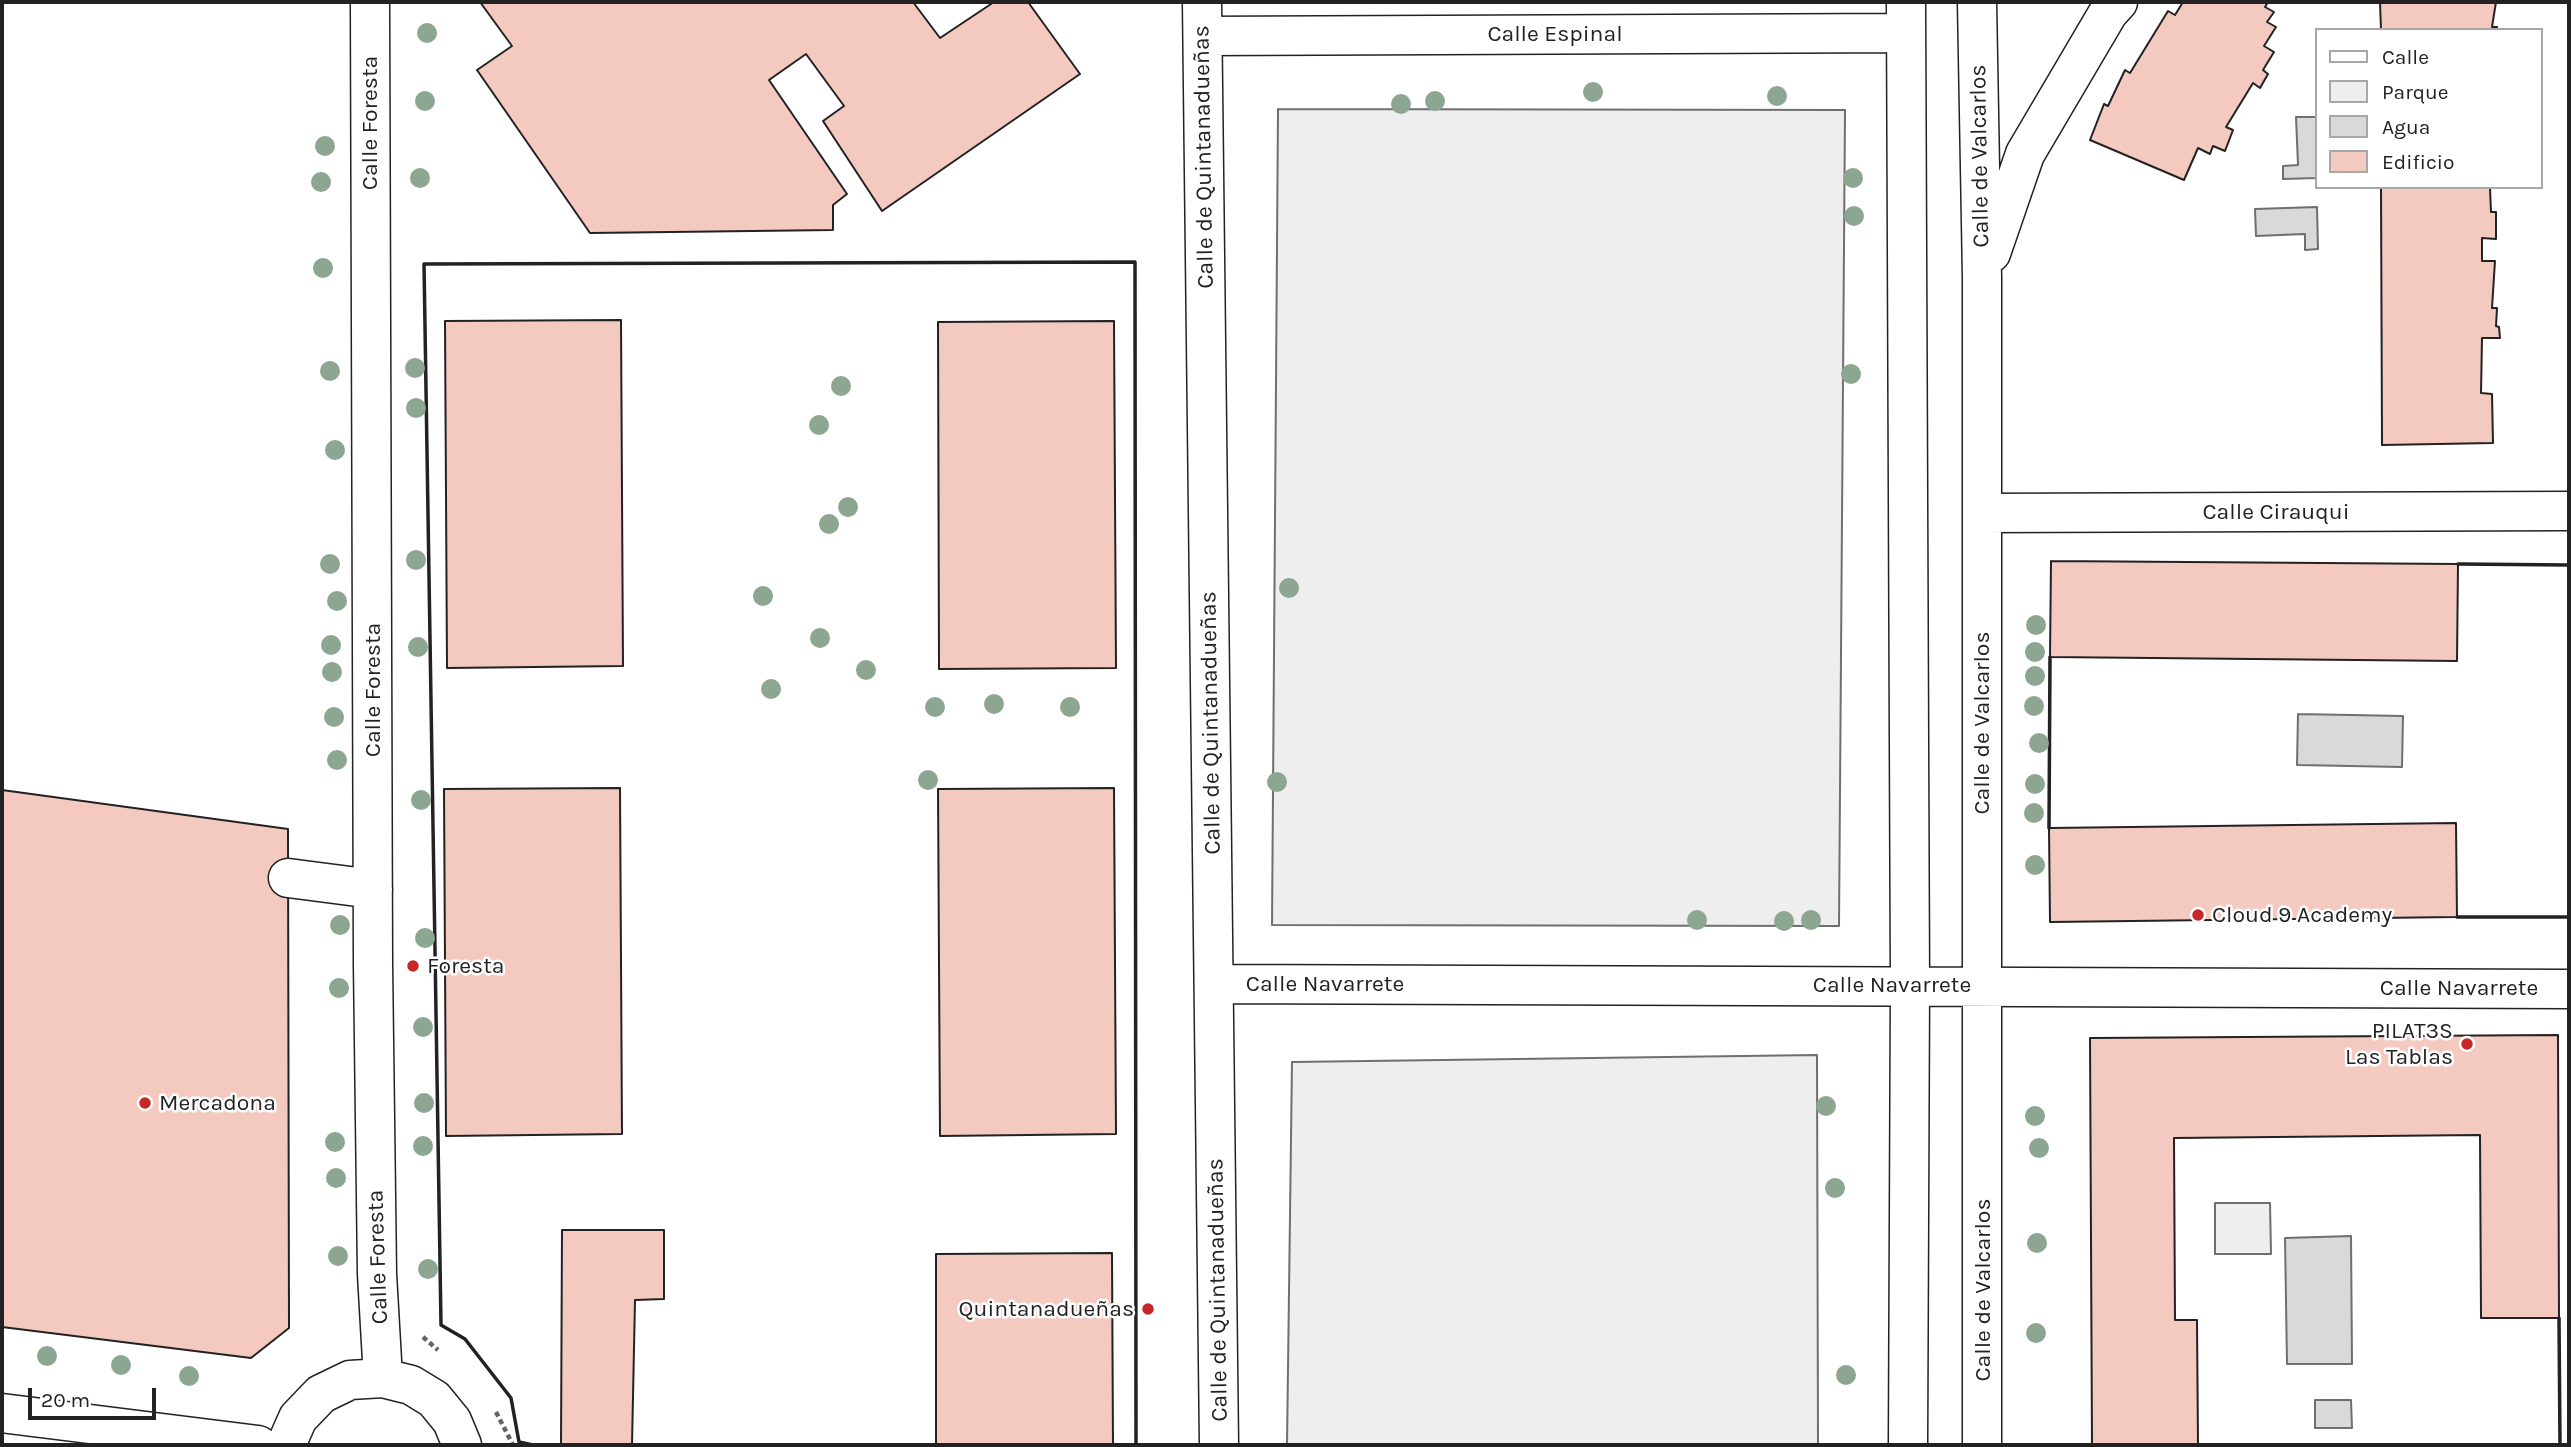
<!DOCTYPE html>
<html>
<head>
<meta charset="utf-8">
<style>
  body { margin:0 }
  #map { position:relative; width:2571px; height:1447px; overflow:hidden; background:#fff; font-family:Karla,sans-serif }
  canvas { display:block }
  .frame { position:absolute; inset:0; border:4px solid #222; pointer-events:none }
  .legend { position:absolute; left:2315px; top:28px; width:228px; height:161px; box-sizing:border-box; background:#fff; border:2px solid #a7a7a7; margin:0; padding:9px 12px; list-style:none; font-size:21px; color:#222 }
  .legend li { display:flex; align-items:center; gap:14px; height:35px }
  .legend b { width:35px; border:2px solid #a7a7a7 }
  .scale { position:absolute; left:28px; top:1388px; width:128px; height:32px; box-sizing:border-box; border:4px solid #222; border-top:0; padding-left:9px; font-size:21px; line-height:24px; white-space:nowrap; color:#222; -webkit-text-stroke:5px #fff; paint-order:stroke }
</style>
</head>
<body>
<div id="map">
<canvas width="2571" height="1447"></canvas>
<div class="frame"></div>
<ul class="legend">
<li><b style="height:9px;background:#fff"></b>Calle</li>
<li><b style="height:19px;background:#eee"></b>Parque</li>
<li><b style="height:19px;background:#d9d9d9"></b>Agua</li>
<li><b style="height:19px;background:#f3c9c0"></b>Edificio</li>
</ul>
<div class="scale">20 m</div>
</div>
<script>
const c = document.querySelector('canvas').getContext('2d');
c.lineJoin = 'round';
function fill(path, color) {
  c.fillStyle = color;
  c.fill(path, 'evenodd');
}
function toPath(rows) {
  const path = new Path2D();
  for (const r of rows) {
    path.moveTo(r[0], r[1]);
    for (let i = 2; i < r.length; i += 2) path.lineTo(r[i], r[i + 1]);
  }
  return path;
}
function trace(path, color, width, dash) {
  c.strokeStyle = color;
  c.lineWidth = width;
  c.lineCap = dash ? 'butt' : 'round';
  c.setLineDash(dash || []);
  c.stroke(path);
}
function write(font, color, halo, rows, align = 'center') {
  c.font = font + ' Karla,sans-serif';
  c.lineWidth = 5;
  c.setLineDash([]);
  c.textBaseline = 'middle';
  c.strokeStyle = halo;
  c.fillStyle = color;
  for (const [text, x, y, turn = 0] of rows) {
    c.save();
    c.translate(x, y);
    c.rotate((+turn || 0) * Math.PI / 180);
    c.textAlign = isNaN(turn) ? turn : align;
    if (halo) c.strokeText(text, 0, 0);
    c.fillText(text, 0, 0);
    c.restore();
  }
}
const green = toPath([
  [1278,109,1845,110,1839,926,1272,925,1278,109],
  [1817,1055,1818,1445,1287,1445,1292,1062,1817,1055],
  [2215,1203,2270,1203,2271,1254,2215,1254,2215,1203]
]);
fill(green, '#eee');
trace(green, '#6f6f6f', 2);
const water = toPath([
  [2296,117,2317,117,2317,178,2283,179,2283,166,2298,165,2296,117],
  [2317,207,2318,249,2305,250,2305,234,2256,236,2255,209,2317,207],
  [2298,714,2403,716,2402,767,2297,765,2298,714],
  [2351,1236,2352,1364,2287,1364,2285,1238,2351,1236],
  [2315,1400,2351,1400,2352,1428,2315,1428,2315,1400]
]);
fill(water, '#d9d9d9');
trace(water, '#6f6f6f', 2);
const building = toPath([
  [480,2,913,2,940,38,994,2,1028,2,1080,74,882,211,823,121,844,106,806,54,769,80,847,194,833,205,833,230,590,233,477,70,512,46,480,2],
  [2183,2,2268,2,2265,7,2274,12,2267,22,2276,27,2264,46,2274,52,2263,70,2268,74,2260,88,2253,83,2226,127,2233,130,2225,151,2213,146,2210,154,2198,148,2184,180,2090,140,2104,104,2108,106,2125,70,2130,73,2168,11,2175,15,2183,2],
  [2380,2,2496,2,2492,27,2497,27,2497,30,2381,30,2380,2],
  [2381,187,2496,187,2490,188,2491,212,2496,212,2496,239,2482,238,2482,261,2495,261,2492,308,2497,308,2496,326,2499,327,2500,338,2482,338,2481,393,2492,394,2493,443,2382,445,2381,187],
  [621,320,623,666,447,668,445,321,621,320],
  [1114,321,1116,668,939,669,938,322,1114,321],
  [2051,561,2458,564,2457,661,2050,657,2051,561],
  [620,788,622,1134,446,1136,444,789,620,788],
  [1114,788,1116,1134,940,1136,938,789,1114,788],
  [2,790,288,829,289,1328,251,1358,2,1327,2,790],
  [2456,823,2457,917,2050,922,2049,828,2456,823],
  [2558,1035,2559,1318,2481,1318,2480,1135,2174,1138,2175,1320,2197,1320,2198,1445,2092,1445,2090,1038,2558,1035],
  [562,1230,664,1230,664,1299,635,1300,632,1445,561,1445,562,1230],
  [1112,1253,1113,1445,936,1445,936,1254,1112,1253]
]);
fill(building, '#f3c9c0');
trace(building, '#222', 2);
const minor = toPath([
  [370,2,373,964,377,1274,383,1378],
  [1202,2,1219,1445],
  [1906,2,1910,985,1908,1445],
  [1977,2,1982,278,1982,1445],
  [1203,36,1906,33],
  [1991,253,2025,154,2108,13,2118,2],
  [1982,513,2569,511],
  [288,878,373,889],
  [1215,984,2569,989],
  [2,1413,258,1445],
  [286,1445,298,1418,321,1394,350,1380,383,1378,411,1385,434,1399,452,1421,462,1445]
]);
trace(minor, '#222', 41);
trace(toPath([
  [423,1337,438,1350],
  [496,1412,513,1445]
]), '#646464', 4.5, [5, 3.5]);
trace(minor, '#fff', 38);
trace(toPath([
  [2458,564,2569,565],
  [2049,828,2050,657],
  [2457,917,2569,917],
  [2559,1318,2560,1445],
  [533,1445,519,1442,511,1398,465,1339,441,1325,424,264,1135,262,1136,1445]
]), '#222', 3.5);
c.fillStyle = '#8da692';
for (const [x, y] of [
  [427,33],
  [1593,92],
  [1777,96],
  [425,101],
  [1435,101],
  [1401,104],
  [325,146],
  [420,178],
  [1853,178],
  [321,182],
  [1854,216],
  [323,268],
  [415,368],
  [330,371],
  [1851,374],
  [841,386],
  [416,408],
  [819,425],
  [335,450],
  [848,507],
  [829,524],
  [416,560],
  [330,564],
  [1289,588],
  [763,596],
  [337,601],
  [2036,625],
  [820,638],
  [331,645],
  [418,647],
  [2035,652],
  [866,670],
  [332,672],
  [2035,676],
  [771,689],
  [994,704],
  [2034,706],
  [935,707],
  [1070,707],
  [334,717],
  [2039,743],
  [337,760],
  [928,780],
  [1277,782],
  [2035,784],
  [421,800],
  [2034,813],
  [2035,865],
  [1697,920],
  [1811,920],
  [1784,921],
  [340,925],
  [425,938],
  [339,988],
  [423,1027],
  [424,1103],
  [1826,1106],
  [2035,1116],
  [335,1142],
  [423,1146],
  [2039,1148],
  [336,1178],
  [1835,1188],
  [2037,1243],
  [338,1256],
  [428,1269],
  [2036,1333],
  [47,1356],
  [121,1365],
  [1846,1375],
  [189,1376]
]) {
  c.beginPath();
  c.arc(x, y, 10, 0, 2 * Math.PI);
  c.fill();
}
for (const [x, y, r, color] of [
  [2198,915,7,"#c62828"],
  [413,966,7,"#c62828"],
  [2467,1044,7,"#c62828"],
  [145,1103,7,"#c62828"],
  [1148,1309,7,"#c62828"]
]) {
  const dot = new Path2D();
  dot.arc(x, y, r, 0, 2 * Math.PI);
  c.fillStyle = color;
  c.fill(dot);
  trace(dot, '#fff', 2.5);
}
write('23px', '#222', '#fff', [
  ["Calle Espinal",1555,34],
  ["Calle Foresta",370,123,-90],
  ["Calle de Valcarlos",1980,156,-91],
  ["Calle de Quintanadueñas",1204,157,-91],
  ["Calle Cirauqui",2276,512],
  ["Calle Foresta",373,690,-90],
  ["Calle de Quintanadueñas",1211,723,-91],
  ["Calle de Valcarlos",1982,723,-90],
  ["Calle Navarrete",1325,984],
  ["Calle Navarrete",1892,985],
  ["Calle Navarrete",2459,988],
  ["Calle Foresta",378,1257,-92],
  ["Calle de Quintanadueñas",1218,1290,-91],
  ["Calle de Valcarlos",1983,1290,-90]
]);
write('23px', '#222', '#fff', [
  ["Cloud 9 Academy",2212,915],
  ["Foresta",427,966],
  ["PILAT3S",2453,1031,"right"],
  ["Las Tablas",2453,1057,"right"],
  ["Mercadona",159,1103],
  ["Quintanadueñas",1134,1309,"right"]
], 'left');
</script>
</body>
</html>
